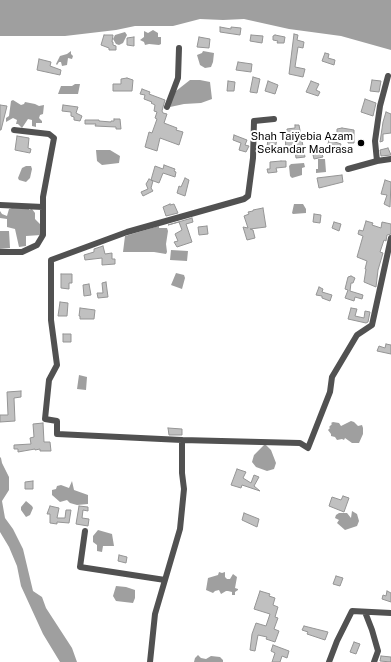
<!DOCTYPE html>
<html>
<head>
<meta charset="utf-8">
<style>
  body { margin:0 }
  canvas { display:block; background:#fff }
</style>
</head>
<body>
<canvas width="391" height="662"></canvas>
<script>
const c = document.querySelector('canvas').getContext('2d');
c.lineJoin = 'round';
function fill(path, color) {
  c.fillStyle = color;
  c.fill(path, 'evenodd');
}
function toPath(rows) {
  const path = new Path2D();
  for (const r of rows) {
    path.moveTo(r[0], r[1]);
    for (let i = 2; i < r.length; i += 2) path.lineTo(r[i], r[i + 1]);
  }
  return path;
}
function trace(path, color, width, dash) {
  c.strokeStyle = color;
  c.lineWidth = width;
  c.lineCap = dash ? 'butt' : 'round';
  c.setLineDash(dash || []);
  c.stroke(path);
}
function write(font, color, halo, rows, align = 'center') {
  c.font = font + ' "Public Sans",sans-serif';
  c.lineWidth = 4;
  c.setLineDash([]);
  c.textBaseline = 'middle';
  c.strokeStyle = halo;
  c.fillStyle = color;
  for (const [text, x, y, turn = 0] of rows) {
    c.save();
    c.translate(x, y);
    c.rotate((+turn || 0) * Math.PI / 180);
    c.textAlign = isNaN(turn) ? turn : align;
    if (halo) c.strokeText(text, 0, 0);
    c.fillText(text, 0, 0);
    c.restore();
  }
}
fill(toPath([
  [0,0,391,0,391,50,341,36,289,29,244,19,223,20,200,19,173,26,135,26,116,30,65,36,0,36],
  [153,30,158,33,158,37,161,37,161,44,159,45,149,44,145,45,144,42,140,40,144,37,144,31,148,33],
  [125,32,127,35,123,43,119,45,116,44,113,39,115,35],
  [71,51,71,54,73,56,72,59,68,58,67,65,62,66,61,62,59,62,57,65,56,64,60,56,67,54],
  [203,51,214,53,213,62,211,67,205,68,200,65,197,55,202,53],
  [190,80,200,80,210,82,212,99,201,103,184,104,170,107,171,99,176,91],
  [75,84,80,84,78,94,58,94,61,86,72,86],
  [13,100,21,105,24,104,25,102,35,104,39,106,44,105,43,114,40,115,39,118,42,121,42,123,36,123,36,127,32,126,32,120,28,119,22,128,18,124,16,124,17,120,13,118,6,122,6,118,9,116,11,101],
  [96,150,110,150,120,156,119,163,102,165,97,161],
  [318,159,325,159,326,172,316,173,316,169,318,169],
  [304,163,305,167,302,168,302,175,292,178,290,176,289,166,291,164],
  [26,166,31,166,32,169,30,178,26,182,19,180,18,178,22,168],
  [294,204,303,204,306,209,306,213,293,214,292,213],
  [12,208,29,209,29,210,32,209,35,213,35,219,41,225,41,235,26,236,26,246,19,247,15,229,7,227,7,219,0,218,0,211,2,214,7,216,9,209],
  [159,226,159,228,167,228,168,231,166,244,167,252,166,254,154,252,123,252,125,236],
  [0,231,9,231,10,248,0,249],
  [171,250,188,251,187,261,170,260],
  [176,273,184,275,185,278,182,289,171,285],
  [79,375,87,377,86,390,77,389],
  [351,421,354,422,358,426,362,425,363,428,363,434,359,443,352,443,345,438,344,440,342,439,337,440,335,437,331,436,331,434,328,430,330,428,329,427,332,424,331,423,333,422,339,423,341,426],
  [265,444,271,450,276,463,274,469,267,471,256,467,252,462,254,455],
  [0,457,1,458,2,463,9,477,9,490,2,501,5,518,13,529,23,549,33,591,42,597,46,608,72,648,77,662,60,662,43,634,21,586,17,566,9,547,0,532],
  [72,481,74,490,88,495,88,504,77,505,70,503,67,500,60,502,52,495,52,490,56,489,57,486,61,485,69,488],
  [26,501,32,506,33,508,30,515,26,517,21,510,21,507],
  [352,511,357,514,359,521,357,526,345,530,337,523,339,520,335,518,336,515,339,513,347,513,351,518],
  [98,530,112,534,114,546,103,546,102,552,97,551,97,545,93,542,93,536],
  [219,572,222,573,225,572,225,577,227,579,230,579,233,574,237,577,235,588,238,589,238,590,235,592,235,595,232,595,232,592,228,591,226,591,221,594,219,590,215,591,213,593,206,590,208,578,218,575],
  [116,586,126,587,135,590,135,598,133,603,116,601,113,596],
  [198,655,201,658,206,659,211,656,220,657,223,660,223,662,194,662,195,658]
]), '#9f9f9f');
const building = toPath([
  [220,27,231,29,231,27,241,28,240,35,220,32,220,27],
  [294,34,298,35,297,40,304,42,303,48,298,47,295,67,305,69,303,77,289,74,294,34],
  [104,35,113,35,112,42,113,42,113,45,116,46,116,50,109,50,109,48,101,45,104,35],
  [251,35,263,36,262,43,250,41,251,35],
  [275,35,285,37,284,43,277,43,278,41,273,40,273,36,275,35],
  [134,37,134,46,127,45,127,38,134,37],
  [199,37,210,39,209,48,197,47,199,37],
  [325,53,329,54,328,58,335,60,334,65,322,61,325,53],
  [39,59,51,62,50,66,61,70,60,75,37,70,39,59],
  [238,62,252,64,251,72,236,70,238,62],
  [253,77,260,79,257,93,250,92,253,77],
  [127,78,133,80,132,91,113,91,113,84,121,84,121,79,127,78],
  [372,80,381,81,379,92,370,91,372,80],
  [228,81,235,82,234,91,227,91,228,81],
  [268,81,278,85,275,94,265,91,268,81],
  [311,81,319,84,316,90,320,92,318,96,306,92,311,81],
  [142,89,150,92,149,94,165,100,162,111,163,113,167,114,164,123,177,128,176,130,183,132,179,145,160,138,157,151,145,147,149,132,152,133,157,119,155,118,157,112,154,111,155,105,151,103,152,102,144,99,145,95,140,94,142,89],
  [365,99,376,103,373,116,361,112,365,99],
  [0,105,7,106,1,130,0,130,0,105],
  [63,105,78,107,76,113,82,116,80,121,74,120,74,117,71,116,71,112,62,111,63,105],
  [386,112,391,114,391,133,383,134,383,141,380,142,383,122,386,112],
  [114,119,120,119,121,129,116,129,116,127,95,126,96,124,85,124,85,120,99,120,99,121,111,122,111,121,114,121,114,119],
  [295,125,299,125,305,157,296,158,295,151,286,151,285,134,287,133,287,129,295,128,295,125],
  [342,128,354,130,354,143,348,143,348,134,337,134,337,129,342,128],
  [234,135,247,140,245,145,249,146,246,152,239,150,241,143,233,140,234,135],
  [17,136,29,138,28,148,31,149,30,153,15,150,17,136],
  [268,138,277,139,275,149,267,148,268,138],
  [329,140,341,144,339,149,332,147,333,146,328,144,329,140],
  [388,148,391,155,381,156,380,150,388,148],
  [321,151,323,157,314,159,313,155,316,154,316,152,321,151],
  [281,161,286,161,286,167,276,168,277,172,268,173,267,169,270,169,270,162,281,161],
  [164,165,175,169,174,171,176,172,175,177,163,173,159,183,151,180,155,166,163,169,164,165],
  [342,175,343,182,319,188,317,178,342,175],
  [185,178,189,180,185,196,177,193,179,186,181,187,185,178],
  [149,179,153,181,151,188,153,191,143,196,141,192,148,189,146,184,149,179],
  [385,180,391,182,390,207,384,204,387,195,381,194,385,180],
  [170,204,170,205,174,204,178,213,166,216,163,207,170,204],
  [263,208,266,227,250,229,253,230,255,238,247,240,243,227,248,228,244,216,249,214,248,212,253,211,253,210,263,208],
  [314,214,321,215,320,223,313,222,314,214],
  [192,218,193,222,186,224,192,242,177,247,174,242,178,241,175,234,182,230,179,222,168,225,192,218],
  [366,221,373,223,372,225,381,228,382,222,391,224,391,234,387,235,386,241,384,240,380,252,383,253,378,270,376,287,364,282,366,269,365,269,367,261,357,257,363,236,358,234,359,230,363,231,366,221],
  [334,222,341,224,339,231,332,228,334,222],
  [207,226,208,234,199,235,198,227,207,226],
  [103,246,105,254,112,253,112,259,115,259,115,264,102,265,102,258,85,260,84,255,94,252,94,249,103,246],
  [61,274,72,274,72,283,69,283,69,289,61,288,61,274],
  [351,276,355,278,353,283,351,283,350,291,363,295,362,299,355,297,354,301,345,298,348,290,345,289,348,277,351,276],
  [106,282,108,297,98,298,97,293,103,293,102,283,106,282],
  [89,284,91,295,84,296,83,285,89,284],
  [319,287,323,289,322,292,332,295,330,301,322,298,322,296,316,295,319,287],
  [60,302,68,303,67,316,58,316,60,302],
  [80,308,95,310,94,319,80,319,80,316,79,316,80,308],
  [351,308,357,309,355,316,364,318,365,311,370,312,368,322,366,323,348,319,351,308],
  [63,334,71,334,71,342,63,342,63,334],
  [386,344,391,345,391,354,377,351,379,346,385,348,386,344],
  [21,391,21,397,14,398,15,421,0,422,0,415,8,415,7,392,21,391],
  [43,423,44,442,50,442,51,451,40,451,40,449,35,450,35,449,18,452,18,449,14,449,14,445,31,444,30,438,34,437,33,424,43,423],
  [168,428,182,429,182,435,169,435,168,428],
  [237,469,246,472,243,478,251,483,254,475,259,477,254,486,260,491,242,485,241,488,231,485,237,469],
  [33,481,33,489,25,489,25,482,33,481],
  [343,496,349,498,344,512,329,506,332,497,341,500,343,496],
  [50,506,59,508,57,518,65,518,66,510,71,510,69,523,57,522,57,524,50,523,50,514,47,514,50,506],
  [79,506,88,507,88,511,83,510,82,518,89,519,88,526,76,524,79,506],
  [244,513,259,519,257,527,242,520,244,513],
  [119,555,127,557,126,563,118,561,119,555],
  [336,576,343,578,340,586,333,584,336,576],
  [260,591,270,594,269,596,275,598,273,605,278,607,275,617,278,618,274,629,279,631,275,642,266,639,267,637,258,635,255,651,250,650,252,634,256,623,266,626,270,614,254,609,260,591],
  [387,591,391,593,391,602,382,599,383,595,386,596,387,591],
  [304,626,328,632,325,640,307,634,308,632,302,630,304,626],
  [354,642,360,644,356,654,350,652,354,642],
  [273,645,289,651,287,658,282,656,280,662,272,662,275,653,271,651,273,645],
  [381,656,391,657,391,662,380,661,381,656]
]);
fill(building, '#c0c0c0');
trace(building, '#959595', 1);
trace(toPath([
  [167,107,178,78,179,48],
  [377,161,375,141,380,106,388,76],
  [348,169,377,161,391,159],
  [0,205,43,207],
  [0,252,22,252,37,245,43,235,43,197,54,138,49,134,14,130],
  [182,440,300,443,308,448,330,392,332,377,357,335,372,325,391,238],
  [85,531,80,567,165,580],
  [365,612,372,630,378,651,374,662],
  [150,662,155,614,180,529,184,489,182,473,182,440,57,434,57,421,45,419,49,380,57,365,51,320,51,260,127,232,244,199,248,196,253,158,254,121,274,119],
  [329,662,337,641,352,611,391,613]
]), '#515151', 6);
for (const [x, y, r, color] of [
  [361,143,4,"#000"]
]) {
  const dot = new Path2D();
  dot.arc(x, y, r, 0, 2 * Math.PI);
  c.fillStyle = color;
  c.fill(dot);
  trace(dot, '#fff', 1.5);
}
write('11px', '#000', '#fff', [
  ["Shah Taiÿebia Azam",353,137],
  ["Sekandar Madrasa",353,150]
], 'right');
</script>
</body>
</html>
